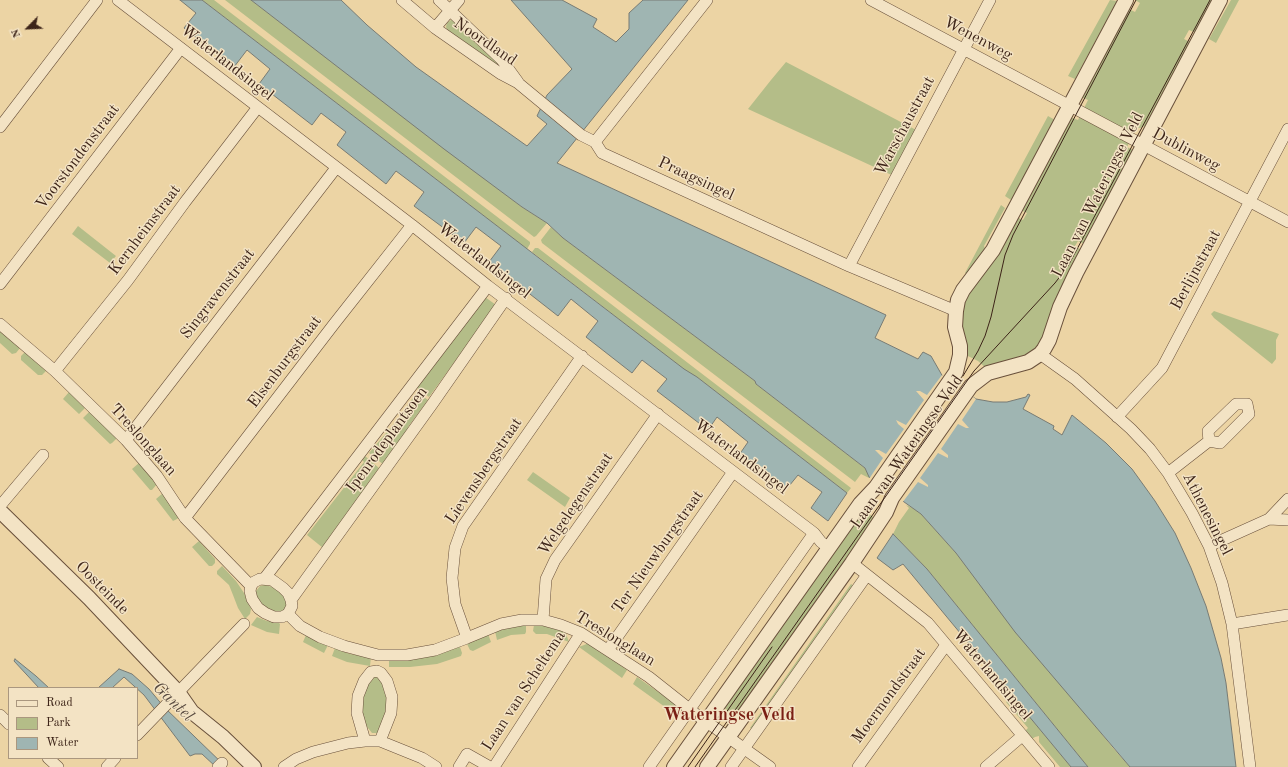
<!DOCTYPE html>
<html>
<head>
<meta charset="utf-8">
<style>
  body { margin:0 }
  #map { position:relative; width:1288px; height:767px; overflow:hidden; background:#ecd4a4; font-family:"Old Standard TT",serif }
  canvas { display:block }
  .legend { position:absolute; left:8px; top:687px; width:130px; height:72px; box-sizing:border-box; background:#f3e3c4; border:1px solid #aa977f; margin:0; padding:5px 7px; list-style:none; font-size:12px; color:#3d2418 }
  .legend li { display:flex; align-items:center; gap:8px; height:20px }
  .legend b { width:20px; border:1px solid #aa977f }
  .north { position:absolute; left:8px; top:8px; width:40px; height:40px; -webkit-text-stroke:3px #f3e3c4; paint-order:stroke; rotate:246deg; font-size:11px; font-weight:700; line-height:16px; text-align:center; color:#3d2418 }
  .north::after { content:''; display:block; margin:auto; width:14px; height:18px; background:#3d2418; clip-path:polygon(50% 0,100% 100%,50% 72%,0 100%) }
</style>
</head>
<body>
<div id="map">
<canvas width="1288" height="767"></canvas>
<ul class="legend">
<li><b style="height:5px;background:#f3e3c4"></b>Road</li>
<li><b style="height:11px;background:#b4bd88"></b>Park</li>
<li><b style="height:11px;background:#9fb5b2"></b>Water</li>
</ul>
<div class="north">N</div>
</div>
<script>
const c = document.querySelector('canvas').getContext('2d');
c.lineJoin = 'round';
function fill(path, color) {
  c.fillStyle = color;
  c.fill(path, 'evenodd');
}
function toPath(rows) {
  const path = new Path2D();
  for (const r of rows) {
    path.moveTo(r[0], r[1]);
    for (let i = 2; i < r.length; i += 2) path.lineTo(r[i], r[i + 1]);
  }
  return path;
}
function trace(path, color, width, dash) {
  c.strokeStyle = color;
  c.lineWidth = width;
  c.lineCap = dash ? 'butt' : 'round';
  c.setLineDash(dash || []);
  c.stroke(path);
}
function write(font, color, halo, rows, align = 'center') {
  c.font = font + ' "Old Standard TT",serif';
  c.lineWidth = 3;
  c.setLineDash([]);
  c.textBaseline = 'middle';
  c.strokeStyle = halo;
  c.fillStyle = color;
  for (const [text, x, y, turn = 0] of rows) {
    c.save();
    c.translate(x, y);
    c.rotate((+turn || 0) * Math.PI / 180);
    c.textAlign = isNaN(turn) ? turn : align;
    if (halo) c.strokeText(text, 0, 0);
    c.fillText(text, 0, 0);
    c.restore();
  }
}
fill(toPath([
  [202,0,214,0,530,242,530,244,527,249],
  [225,0,251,0,522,207,547,223,536,236,534,237],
  [1110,0,1117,1,1075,79,1068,76],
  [1135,0,1217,0,1199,34,1189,30,1184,39,1190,42,1147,125,1140,128,1137,128,1127,147,1135,151,1086,245,1078,241,1075,246,1085,252,1043,342,1028,357,987,369,978,361,964,354,959,320,963,300,1017,217,1023,220,1027,213,1021,210,1070,117,1078,120,1088,100,1081,97,1127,8,1135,12,1140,3],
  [1231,0,1239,0,1216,43,1209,39],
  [451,20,456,20,504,68,502,70,448,32,446,27,447,23],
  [786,62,920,132,896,177,748,109,771,80],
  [1048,116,1055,120,1011,200,1005,196],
  [1001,205,1005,208,984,246,986,252,968,274,965,273],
  [78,226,116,256,110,263,72,234],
  [551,227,563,238,755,381,756,384,865,468,869,474,869,478,861,474,855,482,542,243,541,240],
  [535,248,538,248,851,488,847,493,697,377,690,374,532,252],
  [485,297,496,305,429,397,416,387],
  [1214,311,1279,334,1276,340,1276,359,1272,364,1214,318,1211,314],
  [0,331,20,348,16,353,12,354,0,343],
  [25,352,46,371,42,375,38,375,21,360,21,356],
  [69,392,85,408,79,414,63,399],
  [417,392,428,400,408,427,410,429,384,465,369,453,398,419],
  [89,412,117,438,112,443,110,444,83,418],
  [365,456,379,468,323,548,307,535,364,462,362,460],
  [139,463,157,484,152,490,150,490,132,469],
  [533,472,570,498,565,507,527,480],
  [163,493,180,517,177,519,173,521,156,499],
  [906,505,913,508,921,514,956,553,1113,748,1130,767,1088,767,927,569,893,534,899,522,909,508],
  [860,508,878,520,738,718,722,706],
  [199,541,215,559,215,563,212,566,209,566,192,547],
  [222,566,236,581,244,593,251,609,250,614,245,619,238,608,233,595,229,585,217,574,217,571],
  [851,584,854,586,753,730,750,728],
  [265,585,276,588,285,596,287,605,284,611,280,614,267,611,256,597,256,591,260,586],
  [257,617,267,621,278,622,280,624,279,634,267,632,251,625],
  [526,625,526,632,525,634,511,635,497,640,495,631,511,626],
  [534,625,547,626,565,631,569,642,547,634,536,634,533,631],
  [488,634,491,642,473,651,470,650,467,644],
  [306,635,328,645,324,653,303,642],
  [589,643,627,670,622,678,579,647],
  [460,647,462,653,461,656,437,664,410,667,389,667,389,658,436,654],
  [335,648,350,654,371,657,370,666,347,662,332,656],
  [379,676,390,697,382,728,377,733,372,733,364,723,362,712,363,701,364,693,369,682,375,677],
  [637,677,677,705,672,712,633,684],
  [1013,696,1071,767,1060,767,1039,742,1039,736,1035,737,1032,739,1025,731,1028,728,1006,702]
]), '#b4bd88');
const water = toPath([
  [180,0,202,0,684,369,697,377,847,493,828,521,811,508,822,492,798,475,785,491,739,455,748,442,717,417,708,430,657,391,667,379,642,360,632,373,586,337,598,321,571,299,558,316,489,262,501,246,476,227,464,243,414,206,424,192,396,171,386,184,337,145,346,132,321,113,312,125,259,84,270,69,247,50,234,67,184,28,196,13,180,0],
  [251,0,341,0,367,25,416,67,527,146,547,124,537,116,547,95,572,69,511,0,562,0,597,19,593,27,616,42,629,29,629,13,643,0,688,0,557,163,886,315,875,338,918,359,923,352,931,356,943,377,976,399,993,402,1007,402,1026,397,1028,394,1030,395,1023,409,1054,426,1053,429,1062,435,1072,415,1106,443,1132,469,1155,501,1175,533,1191,568,1206,606,1221,658,1226,683,1236,767,1130,767,1015,632,956,553,921,514,869,477,865,468,756,384,755,381,563,238,547,223,522,207,444,149,251,0],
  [893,534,927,569,1088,767,1071,767,903,564,893,570,877,558,893,534],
  [15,659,36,676,49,688,39,688,14,661,15,659],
  [119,669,132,674,149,689,164,707,226,767,216,767,202,754,195,754,190,756,144,695,124,677,112,688,98,688,119,669]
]);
fill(water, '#9fb5b2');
trace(water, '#787b74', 1);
fill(toPath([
  [942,375,976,399,962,420,969,428,966,428,958,424,941,449,948,455,948,458,938,453,920,478,928,485,928,487,918,482,902,503,869,479,883,458,875,450,879,450,886,454,904,429,898,424,896,420,906,425,924,400,916,391,920,391,927,395]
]), '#ecd4a4');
const minor = toPath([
  [118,0,412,225,488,286,814,533,821,542,829,548],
  [402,0,435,28,501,74,518,83,581,135,595,142],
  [439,0,502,60,518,82],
  [707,0,595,142,602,153,849,266,956,311],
  [871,0,1288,222],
  [435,28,459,0],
  [0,127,97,0],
  [849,266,990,0],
  [0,284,181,48],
  [0,324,55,371,126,440,157,476,185,518,251,586],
  [1040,354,1075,379,1131,429,1150,449,1168,473,1192,513,1209,546,1222,583,1232,624,1250,767],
  [55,371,128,280,185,202,258,107],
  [1117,417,1162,368,1288,129],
  [126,440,336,168],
  [1168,473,1209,441,1220,443,1249,414,1247,404,1236,404,1208,431,1209,441],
  [0,506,43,455],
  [185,518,334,324,412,225],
  [1269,519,1288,520],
  [1209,546,1269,519,1288,499],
  [852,563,928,623,1049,767],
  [260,579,272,580,283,588,288,593,291,600,292,606,288,614,282,617,274,617,265,613,258,608,252,599,250,591,251,586,254,582,260,579],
  [264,579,488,286],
  [291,600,433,403,506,298],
  [288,614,300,626,320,637,344,646,378,655,407,655,435,650,467,638,501,624,522,620,543,620,561,625,581,633,649,677,697,715,770,767],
  [543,620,546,579,555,560,658,414],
  [1232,624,1288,615],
  [467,638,455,604,452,578,455,548,463,526,582,356],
  [608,650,733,472],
  [0,715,9,724],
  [137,735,244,624],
  [380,741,391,713,392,697,387,681,381,673,377,671,371,672,364,681,358,696,357,713,365,741,380,741,422,758,436,767],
  [48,758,58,767],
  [107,767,115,758],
  [218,767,222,763],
  [284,767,296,759,313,752,348,743,365,741],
  [459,767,467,754,490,767],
  [494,767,581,633],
  [649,767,814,533],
  [731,767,867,575],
  [858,767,946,645],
  [986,767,1022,736]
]);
const tertiary = toPath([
  [0,511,89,598,178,692,192,712,223,737,254,767],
  [674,767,860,504,876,487,956,372,960,355,960,346,955,327,956,311,958,300,963,290,993,250,1126,0],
  [707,767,852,563,886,512,892,498,971,386,988,373,1028,362,1040,354,1044,349,1049,340,1060,307,1076,273,1220,0]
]);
trace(minor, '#69503b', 12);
trace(tertiary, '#69503b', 16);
trace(minor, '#f3e3c4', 11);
trace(tertiary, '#f3e3c4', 14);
trace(toPath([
  [963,376,978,351,985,336,991,317,1005,255,1013,235,1136,0],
  [688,767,772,647],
  [695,767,974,371,1055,283,1068,266,1210,0]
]), '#3d2418', 1);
write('16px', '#3d2418', '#f3e3c4', [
  ["Wenenweg",978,39,28],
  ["Noordland",485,42,34],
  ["Waterlandsingel",227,63,38],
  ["Warschaustraat",905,126,-62],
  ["Dublinweg",1186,150,28],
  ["Voorstondenstraat",78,157,-53],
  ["Praagsingel",696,179,25],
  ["Laan van Wateringse Veld",1098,195,-63],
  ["Kernheimstraat",145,230,-53],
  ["Waterlandsingel",484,261,38],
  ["Berlijnstraat",1196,270,-62],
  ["Singravenstraat",218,294,-52],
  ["Elsenburgstraat",285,362,-53],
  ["Treslonglaan",143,440,48],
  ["Ipenrodeplantsoen",387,440,-54],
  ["Laan van Wateringse Veld",907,452,-55],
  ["Waterlandsingel",741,457,37],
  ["Lievensbergstraat",484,471,-56],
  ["Welgelegenstraat",576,504,-56],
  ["Athenesingel",1207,514,63],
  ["Ter Nieuwburgstraat",658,552,-55],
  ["Oosteinde",102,588,45],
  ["Treslonglaan",615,639,31],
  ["Waterlandsingel",992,675,50],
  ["Laan van Scheltema",524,691,-57],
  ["Moermondstraat",889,696,-54]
]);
write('italic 17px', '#56483e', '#f3e3c4', [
  ["Gantel",173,702,44]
]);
write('bold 18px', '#7a1f14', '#f3e3c4', [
  ["Wateringse Veld",729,715]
]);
</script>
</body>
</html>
